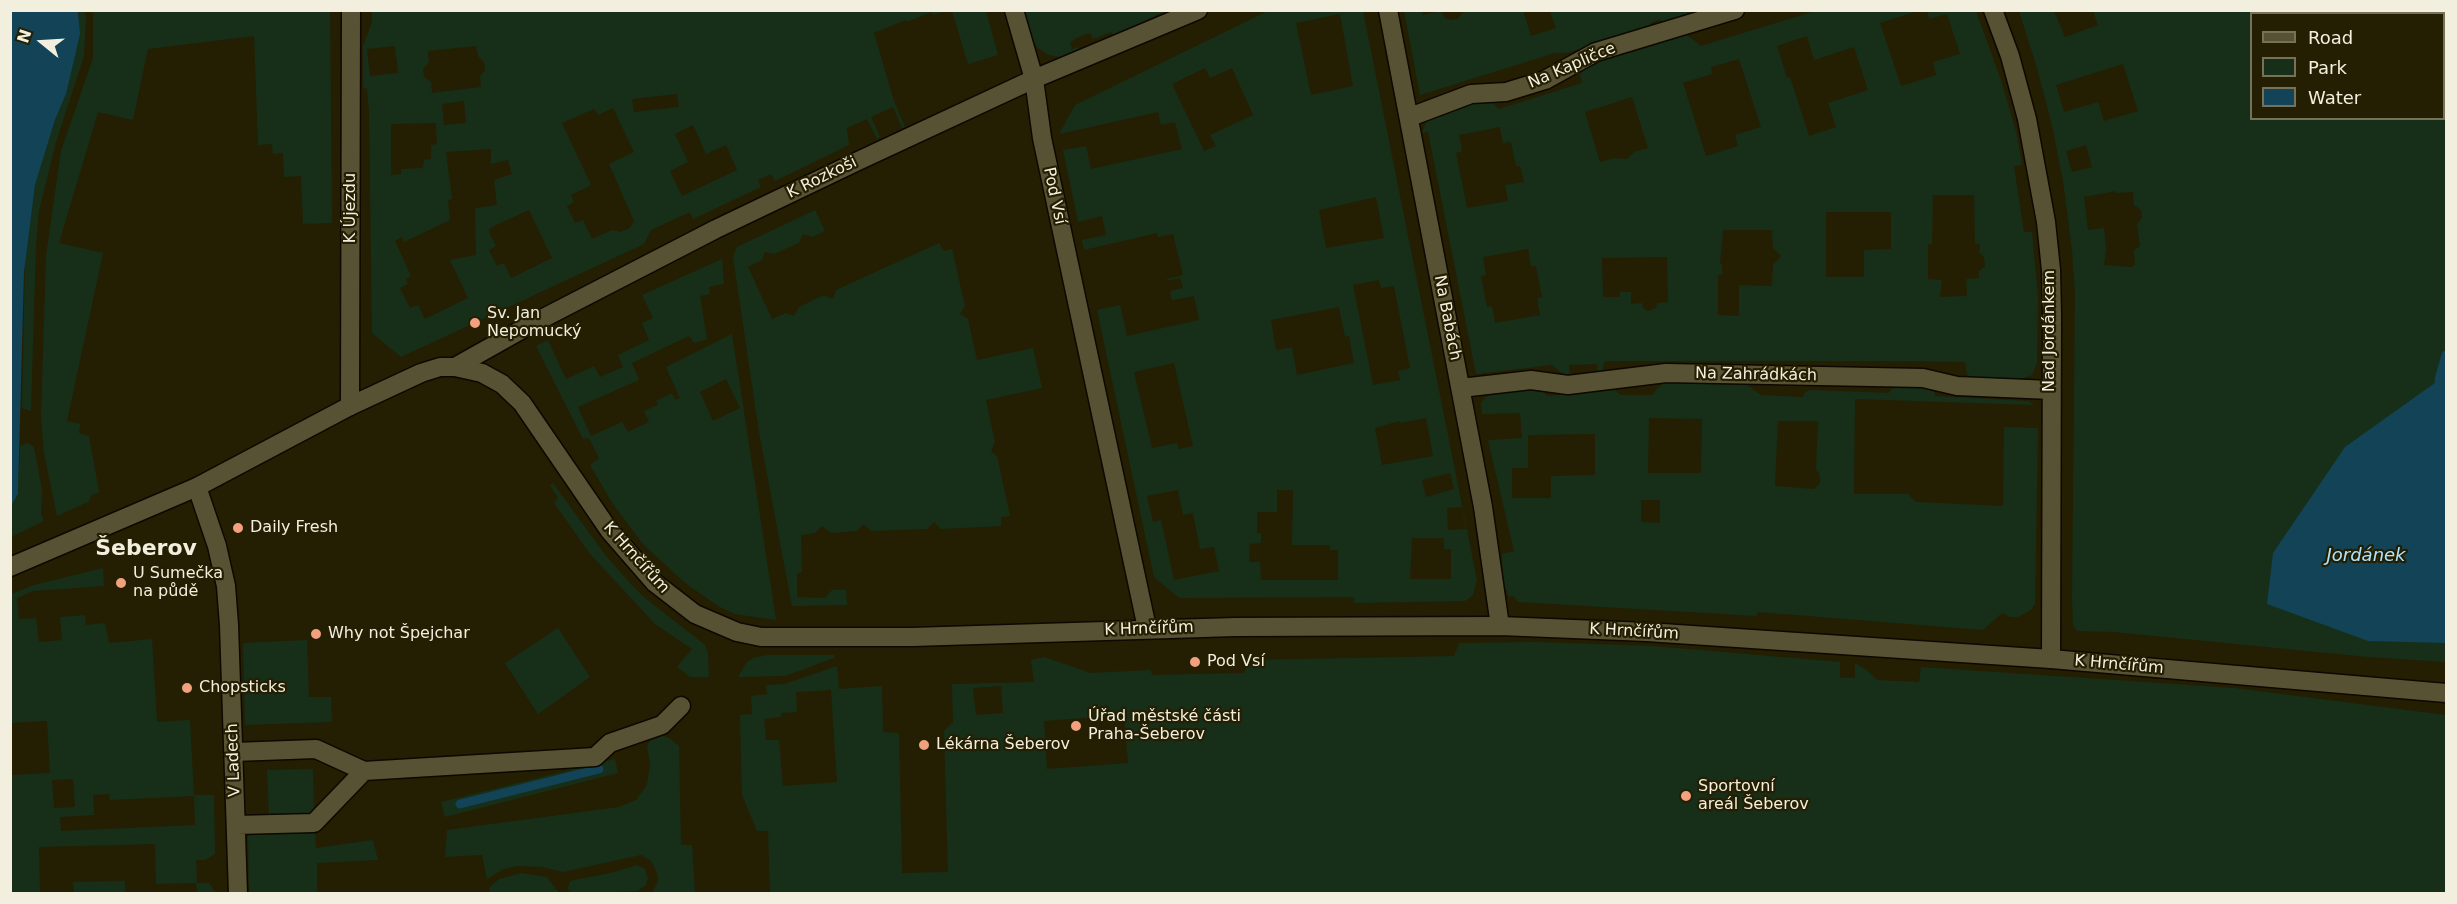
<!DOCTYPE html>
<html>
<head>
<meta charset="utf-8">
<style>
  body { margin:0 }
  #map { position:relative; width:2457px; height:904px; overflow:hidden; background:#241f02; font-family:"DejaVu Sans",sans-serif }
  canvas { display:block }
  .frame { position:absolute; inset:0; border:12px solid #f2efde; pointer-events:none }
  .legend { position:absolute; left:2250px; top:12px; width:195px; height:108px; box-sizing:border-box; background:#241f02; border:2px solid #76725a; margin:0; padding:8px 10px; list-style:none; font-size:18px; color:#f2efde }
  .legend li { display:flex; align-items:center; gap:12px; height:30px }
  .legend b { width:30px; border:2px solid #76725a }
  .north { position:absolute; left:12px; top:12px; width:60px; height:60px; -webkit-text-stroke:4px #241f02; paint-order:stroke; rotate:288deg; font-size:16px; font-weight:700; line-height:24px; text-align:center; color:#f2efde }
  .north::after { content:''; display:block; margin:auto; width:21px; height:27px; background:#f2efde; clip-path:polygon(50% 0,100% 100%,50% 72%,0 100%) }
</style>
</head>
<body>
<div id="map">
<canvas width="2457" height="904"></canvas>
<div class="frame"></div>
<ul class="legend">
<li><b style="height:8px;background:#585234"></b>Road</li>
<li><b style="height:16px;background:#172f18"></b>Park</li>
<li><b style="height:16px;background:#124356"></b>Water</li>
</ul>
<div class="north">N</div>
</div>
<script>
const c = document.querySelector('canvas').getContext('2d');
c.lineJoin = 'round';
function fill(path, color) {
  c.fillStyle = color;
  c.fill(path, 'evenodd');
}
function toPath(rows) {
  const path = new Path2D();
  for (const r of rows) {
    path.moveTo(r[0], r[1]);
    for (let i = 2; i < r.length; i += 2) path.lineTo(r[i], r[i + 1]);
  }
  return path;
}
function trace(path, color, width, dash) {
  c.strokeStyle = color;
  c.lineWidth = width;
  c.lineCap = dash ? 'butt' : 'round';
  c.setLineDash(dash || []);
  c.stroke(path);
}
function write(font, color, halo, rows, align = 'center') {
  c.font = font + ' "DejaVu Sans",sans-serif';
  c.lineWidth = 4.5;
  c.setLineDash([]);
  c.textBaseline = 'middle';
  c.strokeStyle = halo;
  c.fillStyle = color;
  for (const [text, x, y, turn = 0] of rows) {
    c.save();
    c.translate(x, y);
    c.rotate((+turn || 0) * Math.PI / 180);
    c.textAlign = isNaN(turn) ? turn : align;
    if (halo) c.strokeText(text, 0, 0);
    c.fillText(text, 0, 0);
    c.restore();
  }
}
fill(toPath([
  [78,11,84,11,86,17,84,56,56,142,39,211,36,243,31,411,22,408,25,257,35,185,55,120,66,94,79,16],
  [93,11,330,11,332,223,303,224,301,176,284,177,283,153,273,154,272,144,258,145,254,36,148,49,133,120,98,112,59,243,103,253,67,421,80,424,79,433,89,436,99,492,92,495,88,502,57,516,44,453,41,417,46,256,61,151,93,58],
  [372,11,372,10,946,11,933,15,932,12,907,22,906,20,874,33,894,101,905,127,902,128,893,107,871,117,880,137,877,139,867,119,847,128,849,145,775,181,771,174,758,180,761,187,693,219,690,212,651,230,644,244,401,357,372,333,369,110,367,89,363,88,363,46,372,22],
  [395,46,398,73,370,76,367,49],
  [476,46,478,56,484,62,485,70,480,77,481,87,432,93,431,82,424,77,423,69,429,62,428,51],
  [677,94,679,107,634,112,632,99],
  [464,101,466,123,444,125,442,104],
  [613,108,634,152,609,164,634,221,630,228,620,232,612,230,592,239,583,220,575,223,567,206,574,202,571,195,591,185,562,123,594,109,598,115],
  [436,123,437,144,431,145,431,159,424,160,423,168,401,169,401,174,391,175,391,124],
  [693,125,706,154,726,145,737,170,682,196,670,171,688,162,675,134],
  [491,149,491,164,508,160,512,174,494,180,497,205,475,208,476,255,450,260,468,298,425,319,418,305,410,308,400,288,408,284,406,279,411,276,395,241,402,237,404,242,450,220,448,200,452,199,446,152],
  [529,210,552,258,511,278,504,263,497,266,489,250,496,246,489,232,490,228],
  [952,11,986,11,998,55,968,64],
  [1024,11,1165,11,1114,36,1111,32,1093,39,1090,33,1076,38,1070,43,1072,49,1078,47,1080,51,1060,57,1049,55,1038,48,1031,38],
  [1268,11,1363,11,1477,580,1473,595,1465,601,1354,603,1354,597,1179,598,1154,577,1097,310,1120,305,1127,336,1199,320,1194,296,1172,300,1170,291,1183,288,1180,278,1167,281,1167,279,1183,275,1173,234,1158,237,1157,233,1084,250,1082,240,1106,235,1102,216,1078,222,1063,150,1086,146,1091,169,1182,149,1175,122,1161,125,1158,112,1059,134,1075,105],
  [1340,14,1353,86,1311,95,1296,23],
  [1205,68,1210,78,1232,68,1253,115,1210,135,1216,146,1204,151,1172,84],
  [1376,197,1384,238,1326,248,1319,210],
  [1379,280,1381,288,1394,286,1410,368,1398,371,1400,380,1373,385,1353,285],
  [1339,307,1345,337,1349,336,1354,363,1297,375,1292,347,1276,350,1271,320],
  [1174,363,1193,446,1179,449,1177,443,1152,448,1134,372],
  [1426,418,1433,456,1382,465,1375,428,1399,421,1400,423],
  [1450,473,1454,489,1426,497,1422,480],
  [1178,490,1183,515,1193,513,1200,549,1214,547,1219,571,1174,580,1161,520,1153,522,1147,496],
  [1277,490,1293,490,1292,545,1330,545,1330,550,1338,550,1338,580,1261,580,1260,562,1249,562,1250,544,1261,543,1261,533,1257,533,1257,512,1277,512],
  [1462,507,1466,529,1448,530,1447,508],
  [1412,538,1444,538,1444,549,1451,549,1451,579,1410,579],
  [1404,11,1422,11,1423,15,1441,11,1445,18,1451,20,1458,19,1464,11,1523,11,1531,36,1556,28,1550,11,1702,11,1662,24,1660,19,1650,23,1651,27,1567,53,1555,53,1420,95],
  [1815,11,1918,11,1880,23,1901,86,1936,75,1933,62,1960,54,1947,14,1929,19,1927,11,1976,11,2001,80,2017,135,2022,165,2014,166,2024,232,2032,232,2038,295,2037,363,2032,375,2018,380,1972,378,1967,374,1965,362,1909,361,1605,361,1602,370,1597,373,1597,364,1569,365,1570,375,1562,373,1552,365,1476,374,1428,132,1422,133,1427,119,1479,100,1491,101,1499,109,1582,83,1580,75,1585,66,1687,35,1701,46],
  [1807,36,1814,60,1854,47,1868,90,1828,103,1836,127,1809,136,1790,77,1787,78,1777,46],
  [1739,59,1761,127,1735,135,1738,146,1706,156,1683,83,1712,74,1711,67],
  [1632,97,1648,148,1634,152,1627,159,1614,158,1600,162,1585,112],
  [1500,127,1503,143,1511,142,1516,166,1520,166,1524,182,1505,185,1508,201,1467,208,1456,153,1462,151,1459,135],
  [1933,195,1974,195,1975,244,1980,244,1979,252,1984,257,1985,266,1979,271,1979,278,1966,279,1967,296,1940,297,1942,280,1928,279,1928,244,1932,244],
  [1826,212,1891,212,1891,249,1864,250,1864,277,1826,277],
  [1723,230,1772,230,1773,248,1781,256,1773,265,1772,286,1739,285,1739,316,1718,315,1718,275,1722,275,1722,264,1720,264],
  [1528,249,1531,266,1536,266,1542,297,1537,298,1540,315,1495,323,1492,306,1487,307,1481,276,1486,275,1483,257],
  [1667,257,1668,302,1657,303,1656,308,1648,311,1643,308,1642,303,1631,304,1631,292,1620,292,1620,297,1603,297,1602,258],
  [2019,11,2054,11,2065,37,2098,25,2093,11,2446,11,2446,662,2368,657,2114,632,2077,631,2073,625,2072,600,2075,294,2072,250,2063,181,2052,125,2037,68],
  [2252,14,2444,14,2444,118,2252,118],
  [2123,64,2138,111,2104,121,2098,102,2064,112,2056,85],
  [2086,145,2092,167,2072,172,2066,151],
  [2116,191,2116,193,2133,192,2134,205,2141,210,2142,218,2137,224,2140,246,2134,250,2135,264,2132,267,2104,265,2106,249,2104,228,2088,230,2084,197],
  [815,210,825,231,812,237,803,234,799,243,774,254,765,252,762,260,748,267,772,319,786,313,794,316,799,307,824,295,833,299,836,290,939,243,944,251,952,249,965,306,960,314,968,319,977,360,1033,348,1042,388,986,400,995,442,991,451,997,456,1010,516,1001,517,1001,526,941,529,934,522,927,529,872,531,863,524,857,531,831,533,822,526,815,533,801,535,802,572,797,573,797,597,825,598,832,590,846,590,847,605,792,606,759,432,733,257,737,247],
  [722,259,724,284,709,287,710,294,700,296,707,339,694,343,689,336,632,363,639,380,578,407,591,436,622,422,628,432,649,422,644,411,658,405,656,401,672,393,675,400,680,398,666,367,732,334,776,620,735,614,718,606,684,582,643,544,613,504,590,465,599,458,589,438,583,439,536,346,548,340,566,379,594,366,600,377,623,367,618,355,649,340,642,323,653,318,642,295],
  [726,379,740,408,713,421,700,392],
  [1664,383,1745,383,1761,395,1803,397,1805,392,1810,390,1889,393,1894,386,1929,388,1934,391,1935,396,2029,401,2034,405,1855,399,1854,494,1908,494,1916,502,2003,506,2004,427,2038,428,2035,604,2031,610,2018,617,2010,617,2002,613,1983,630,1758,612,1756,616,1518,602,1514,596,1509,597,1503,581,1502,554,1514,551,1488,440,1522,438,1520,413,1482,414,1481,403,1486,397,1494,393,1536,388,1542,389,1547,396,1615,390,1621,395,1653,395,1657,388],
  [1649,418,1702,419,1701,473,1648,473],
  [1778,421,1818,421,1816,470,1820,474,1820,483,1814,489,1775,486],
  [1595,434,1595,475,1551,476,1551,498,1512,498,1512,468,1528,468,1528,435],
  [1641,500,1660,500,1660,523,1641,522],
  [27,443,34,447,42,490,41,514,44,521,11,537,11,506,18,494,20,446],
  [553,483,606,556,630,583,645,598,705,645,708,653,709,677,690,677,677,667,692,649,655,624,591,555,554,503,558,498,550,485],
  [103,568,104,586,33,591,17,598,19,619,36,618,39,642,62,640,60,617,85,615,86,625,105,623,109,643,152,639,157,722,190,720,194,795,214,795,215,854,205,860,196,860,197,883,209,883,216,893,197,893,196,883,156,884,155,844,39,847,40,893,11,893,11,775,50,773,47,721,11,723,11,594,34,585],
  [73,779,75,807,54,808,52,780],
  [109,794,110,800,194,796,195,825,61,831,60,817,94,815,93,795],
  [558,628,590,677,538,714,505,663],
  [307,640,309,697,331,697,332,722,245,725,243,643],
  [1536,642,1652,646,1840,662,1840,678,1855,678,1855,663,1868,671,1877,680,1919,682,1921,667,2234,688,2446,715,2446,893,770,893,768,831,757,831,742,795,740,715,752,714,751,696,767,694,766,685,785,684,837,666,839,689,882,686,883,732,899,733,902,873,948,872,944,731,953,722,952,684,1034,682,1031,660,1044,657,1091,673,1151,670,1152,675,1244,673,1250,660,1454,656,1459,643],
  [1001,686,1003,713,976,715,973,688],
  [831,690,837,782,783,786,779,740,766,740,764,719,781,717,781,713,797,712,796,692],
  [1124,715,1128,763,1047,769,1044,721],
  [768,655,834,655,834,658,785,676,738,677,746,663,753,658],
  [659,734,669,738,679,746,681,845,692,845,695,893,652,893,658,881,657,872,651,861,641,855,563,872,542,867,517,866,503,869,487,879,482,855,445,857,447,830,619,807,636,800,647,785,650,764,647,747,649,742],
  [615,759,618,773,445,817,441,802],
  [313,769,314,815,269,816,267,770],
  [315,833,316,848,373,840,378,860,317,863,317,893,249,893,248,834],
  [637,865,645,869,648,879,645,886,637,891,571,894,568,889,569,883,573,880,611,873],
  [521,873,547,877,559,893,490,893,489,888,499,879],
  [125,881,125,893,74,893,73,882]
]), '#172f18');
fill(toPath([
  [11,10,78,11,80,34,66,94,55,120,35,185,24,272,18,494,11,506],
  [2446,375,2446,643,2368,641,2267,604,2273,553,2345,447]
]), '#124356');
trace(toPath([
  [2439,380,2446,355],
  [460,804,599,769]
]), '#124356', 9);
const street = toPath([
  [1014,10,1034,79,1042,138,1147,628],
  [1388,10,1483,507,1500,626],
  [1993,10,2010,56,2027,119,2046,222,2051,270,2052,315,2051,659],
  [1410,117,1471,94,1506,92,1545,80,1596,52,1735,10],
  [455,367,528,326,716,229,858,161,1034,79,1198,10],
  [1461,388,1531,380,1568,385,1666,373,1923,378,1957,386,2051,390],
  [350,406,351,10],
  [197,487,217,546,226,586,229,625,238,894],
  [234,752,316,749,364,771,595,757,610,743,662,725,681,706],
  [236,825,314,823,364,771]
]);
const secondary = toPath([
  [10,567,197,487,350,406,421,373,440,367,455,367,482,373,502,384,522,403,609,530,655,583,695,614,737,632,761,637,912,637,1235,627,1500,626,1647,632,2051,659,2446,693]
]);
trace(street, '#0e0800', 21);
trace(secondary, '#0e0800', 21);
trace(street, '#585234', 18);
trace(secondary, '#585234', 18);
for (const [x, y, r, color] of [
  [475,323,6,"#f1a17d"],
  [238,528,6,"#f1a17d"],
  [121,583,6,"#f1a17d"],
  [316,634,6,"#f1a17d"],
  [1195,662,6,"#f1a17d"],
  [187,688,6,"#f1a17d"],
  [1076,726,6,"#f1a17d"],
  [924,745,6,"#f1a17d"],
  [1686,796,6,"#f1a17d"]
]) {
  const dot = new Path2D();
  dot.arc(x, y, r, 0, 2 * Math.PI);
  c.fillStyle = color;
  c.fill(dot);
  trace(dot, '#241f02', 2);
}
write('16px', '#f2efde', '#241f02', [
  ["Na Kapličce",1572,66,-23],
  ["K Rozkoši",822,178,-26],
  ["Pod Vsí",1054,196,78],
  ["K Újezdu",351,208,-90],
  ["Na Babách",1447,318,79],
  ["Nad Jordánkem",2050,331,-90],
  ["Na Zahrádkách",1756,375,1],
  ["K Hrnčířům",636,558,48],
  ["K Hrnčířům",1149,629,-2],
  ["K Hrnčířům",1634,632,3],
  ["K Hrnčířům",2119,665,5],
  ["V Ladech",234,760,-92]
]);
write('16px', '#f2efde', '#241f02', [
  ["Sv. Jan",487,314],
  ["Nepomucký",487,332],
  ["Daily Fresh",250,528],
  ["U Sumečka",133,574],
  ["na půdě",133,592],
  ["Why not Špejchar",328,634],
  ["Pod Vsí",1207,662],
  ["Chopsticks",199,688],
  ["Úřad městské části",1088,717],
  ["Praha-Šeberov",1088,735],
  ["Lékárna Šeberov",936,745],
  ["Sportovní",1698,787],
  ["areál Šeberov",1698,805]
], 'left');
write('italic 18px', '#b0e4fd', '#241f02', [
  ["Jordánek",2366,556]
]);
write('bold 22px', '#f2efde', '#241f02', [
  ["Šeberov",146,549]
]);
</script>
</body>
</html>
